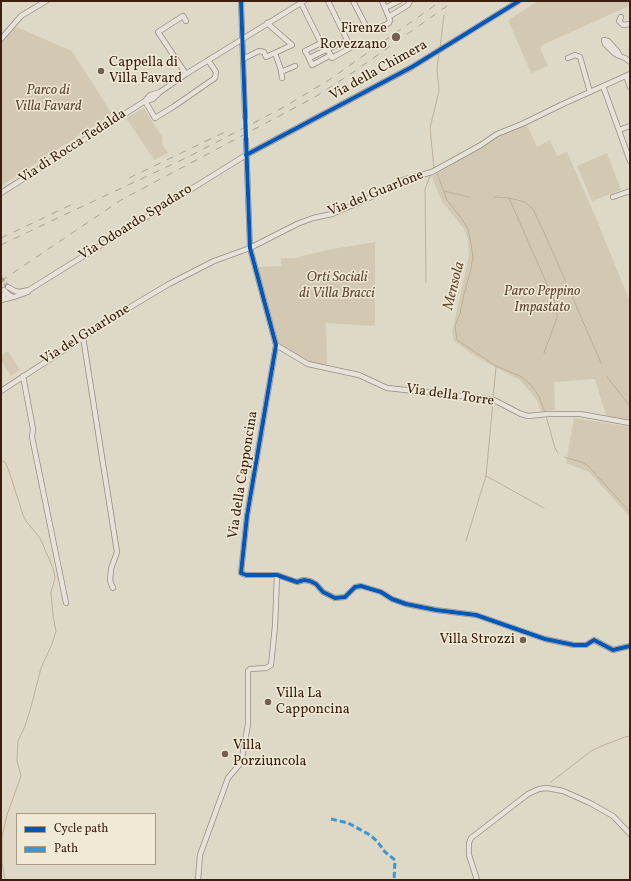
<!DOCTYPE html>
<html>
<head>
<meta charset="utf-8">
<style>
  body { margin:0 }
  #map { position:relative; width:631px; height:881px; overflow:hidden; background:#ded8c7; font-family:Vollkorn,serif }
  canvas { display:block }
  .frame { position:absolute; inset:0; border:2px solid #3c200f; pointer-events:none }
  .legend { position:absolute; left:16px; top:813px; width:140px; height:52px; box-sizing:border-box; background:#efe9d5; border:1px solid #a79986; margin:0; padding:5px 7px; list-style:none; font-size:12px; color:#3c200f }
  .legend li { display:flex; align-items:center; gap:8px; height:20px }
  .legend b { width:20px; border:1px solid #a79986 }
</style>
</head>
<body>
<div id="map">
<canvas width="631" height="881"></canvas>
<div class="frame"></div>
<ul class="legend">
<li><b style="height:5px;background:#0057b8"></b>Cycle path</li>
<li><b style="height:5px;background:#3f94d2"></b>Path</li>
</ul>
</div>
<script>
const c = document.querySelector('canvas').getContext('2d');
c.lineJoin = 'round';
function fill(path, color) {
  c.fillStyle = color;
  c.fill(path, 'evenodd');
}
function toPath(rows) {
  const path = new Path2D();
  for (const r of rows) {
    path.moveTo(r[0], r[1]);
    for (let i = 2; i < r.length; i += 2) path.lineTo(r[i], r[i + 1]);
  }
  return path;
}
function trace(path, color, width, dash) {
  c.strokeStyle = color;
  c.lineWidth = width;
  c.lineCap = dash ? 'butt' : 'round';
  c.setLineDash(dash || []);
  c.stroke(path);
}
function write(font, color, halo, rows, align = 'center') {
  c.font = font + ' Vollkorn,serif';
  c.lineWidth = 3;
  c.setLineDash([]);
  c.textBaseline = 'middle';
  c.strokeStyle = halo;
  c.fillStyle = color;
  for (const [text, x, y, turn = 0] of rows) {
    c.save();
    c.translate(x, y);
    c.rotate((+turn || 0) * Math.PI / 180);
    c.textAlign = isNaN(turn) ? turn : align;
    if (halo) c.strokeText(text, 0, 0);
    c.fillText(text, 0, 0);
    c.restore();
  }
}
fill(toPath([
  [538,1,628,1,629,6,542,45,541,50,548,66,531,73,508,20],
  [14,26,72,51,112,114,1,186,1,43],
  [144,108,162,137,162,144,168,153,154,160,126,118],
  [527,125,537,147,550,140,557,156,567,152,596,218,630,302,630,421,606,416,595,379,554,382,555,410,541,411,537,400,520,380,483,361,454,341,452,333,469,255,468,240,464,229,442,202,432,177,514,127],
  [607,153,621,190,592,201,577,166],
  [375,242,375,326,326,323,327,365,307,362,278,344,258,267,281,266,281,258,294,258,327,250],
  [8,351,20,370,11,376,1,360,1,356],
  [574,418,630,427,630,517,589,472,566,463]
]), '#d3c9b2');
trace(toPath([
  [440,48,444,15],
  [434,168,430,128,439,91,437,69,439,53],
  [437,173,447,200,462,219,468,229,471,244,473,257,471,269,464,294,460,314,455,326,457,340,496,366,522,377,531,385,539,396,545,413],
  [444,191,469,197],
  [494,197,509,198,525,202,533,209,548,241,601,363],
  [509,198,557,307,557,318,544,353],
  [426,283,425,189,431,174],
  [607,377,630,406],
  [493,398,496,367],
  [546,416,555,448,558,453],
  [564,457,584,463,588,466,630,512],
  [1,460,5,462,9,471,23,515,26,521,40,538,53,568,55,578,51,592,53,616,56,631,52,644,41,668,31,707,25,726,18,741,17,761,21,776,7,815,2,837,2,863,5,880],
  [486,476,544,508],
  [466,541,486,476,493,401],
  [551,782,591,751,604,745,625,737,630,736]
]), '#bcaf97', 1);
trace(toPath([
  [245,117,246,140],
  [1,278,8,287]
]), '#beb3a2', 4.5, [4.5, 2]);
const minor = toPath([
  [241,1,245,117],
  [353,1,366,26,369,29,373,30,377,29,389,23,390,20,382,1],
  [301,3,323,47,329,52,332,58,350,48,350,46,328,1],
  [385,8,399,1],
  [390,16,408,5,410,1],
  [621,17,619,21,623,25,630,24],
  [1,39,21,16,46,1],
  [275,53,281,70,282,78],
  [331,55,312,65,309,58,347,40],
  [620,56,618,52,608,41,604,40,605,44,614,53,617,55,625,58,630,62],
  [309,58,305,51,321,43],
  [568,58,575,55,580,57,590,92],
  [243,59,259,51,264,52,266,57,292,45,267,23],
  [281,72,295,66],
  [186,74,158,32,183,16,186,21],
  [626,76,630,87],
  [603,86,630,161],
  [145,101,155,118,173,107,215,78,216,72,208,60],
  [145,101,150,95,160,92],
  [619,130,630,126],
  [246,140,250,248,276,345,247,516,241,573,246,575,277,575,297,582,304,580,310,581,316,584,323,592,335,598,345,597,355,587,361,586,381,592,392,599,406,604,436,610,476,615,545,639,574,645,586,645,594,640,613,650,630,646],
  [1,193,145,101,153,99,160,92,186,74,304,1],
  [613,197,630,191],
  [8,287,15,291,19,292,29,290,246,155,412,67,519,1],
  [4,290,9,295,14,297,28,292],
  [1,296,5,294,4,290],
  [1,300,13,297],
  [83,337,117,552,111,569,110,581,113,588],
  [276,345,308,364,359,375,387,388,489,399,494,400,521,414,528,416,548,414,580,414,630,423],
  [23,376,33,429,32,437,66,603],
  [1,391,127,309,169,284,214,261,250,248,297,224,313,218,332,214,369,198,403,180,432,172,481,145,497,134,522,124,563,104,630,74],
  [198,880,200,855,228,778,239,765,242,758,248,724,248,671,250,669,266,668,271,665,275,626,277,575],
  [477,880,469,855,469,843,471,838,528,794,539,789,547,788,563,791,590,803,613,816,630,834]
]);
trace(minor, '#958d82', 6);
trace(minor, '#e6e2da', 4.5);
trace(toPath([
  [129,178,225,132],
  [1,238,75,203],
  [1,245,64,215,188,157,284,107,329,80,441,1],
  [1,281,121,200,315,97,355,71,454,1]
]), '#a6a199', 1, [7, 7]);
trace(toPath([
  [331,819,348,823,370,835,377,841,385,852,395,860,394,880]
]), '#3f94d2', 3, [6, 3]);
trace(toPath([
  [241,1,250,248,276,345,247,516,241,573,246,575,277,575,297,582,304,580,310,581,316,584,323,592,335,598,345,597,355,587,361,586,381,592,392,599,406,604,436,610,476,615,545,639,574,645,586,645,594,640,613,650,630,646],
  [246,155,412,67,519,1]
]), '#0057b8', 4);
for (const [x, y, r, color] of [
  [396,37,5,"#75604f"],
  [101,71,4,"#75604f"],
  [523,640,4,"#75604f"],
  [268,702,4,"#75604f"],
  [225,754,4,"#75604f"]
]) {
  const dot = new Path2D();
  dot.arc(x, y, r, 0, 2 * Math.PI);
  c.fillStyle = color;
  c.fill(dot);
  trace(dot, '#efe9d5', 1.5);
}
write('14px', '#3c200f', '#efe9d5', [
  ["Firenze",387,29,"right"],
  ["Rovezzano",387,45,"right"],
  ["Cappella di",109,63],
  ["Villa Favard",109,79],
  ["Villa Strozzi",515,640,"right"],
  ["Villa La",276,694],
  ["Capponcina",276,710],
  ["Villa",233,746],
  ["Porziuncola",233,762]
], 'left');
write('14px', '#3c200f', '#efe9d5', [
  ["Via della Chimera",379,71,-29],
  ["Via di Rocca Tedalda",73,147,-33],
  ["Via del Guarlone",376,194,-22],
  ["Via Odoardo Spadaro",136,223,-32],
  ["Via del Guarlone",86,335,-32],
  ["Via della Torre",450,396,8],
  ["Via della Capponcina",244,475,-81]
]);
write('italic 14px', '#604733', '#efe9d5', [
  ["Parco di",48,91],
  ["Villa Favard",48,107],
  ["Orti Sociali",337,278],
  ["di Villa Bracci",337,294],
  ["Parco Peppino",542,292],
  ["Impastato",542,308]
]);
write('italic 15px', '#644c37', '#efe9d5', [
  ["Mensola",455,286,-76]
]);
</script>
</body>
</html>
